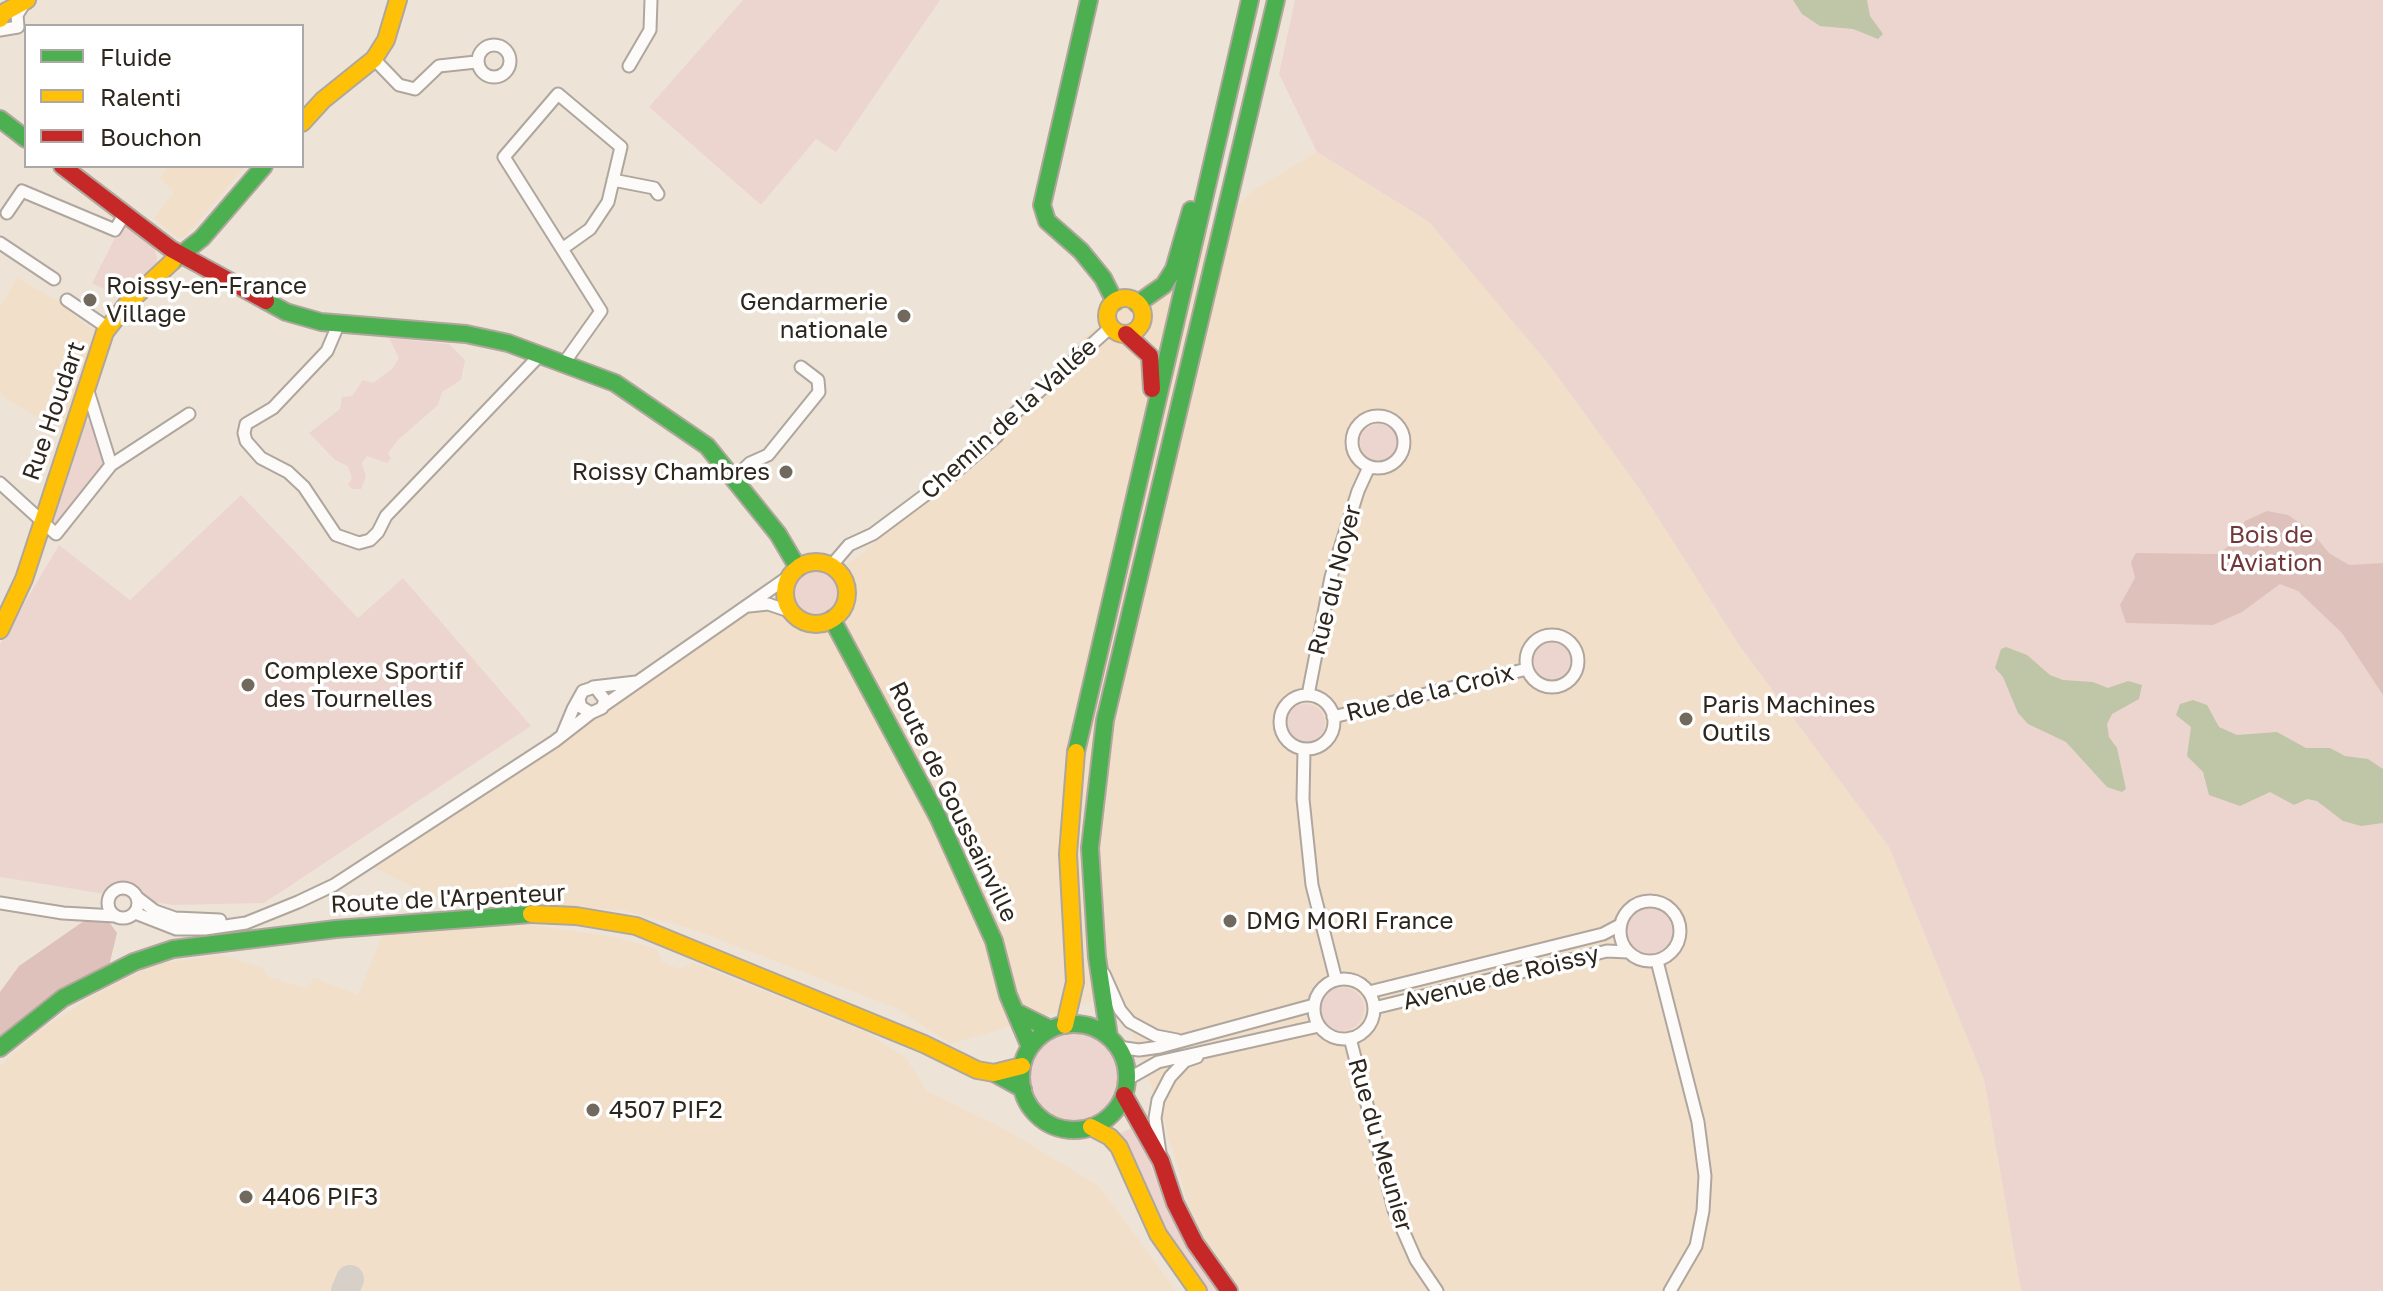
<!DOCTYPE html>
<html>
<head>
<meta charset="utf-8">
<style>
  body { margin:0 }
  #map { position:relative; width:2383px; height:1291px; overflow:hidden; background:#eee3d7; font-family:"Golos Text",sans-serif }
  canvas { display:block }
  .legend { position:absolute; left:24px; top:24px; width:280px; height:144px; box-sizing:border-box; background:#fff; border:2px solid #aba8a5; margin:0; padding:10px 14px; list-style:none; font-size:24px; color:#2d261d }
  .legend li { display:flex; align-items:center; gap:16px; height:40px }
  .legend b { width:40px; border:2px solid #aba8a5 }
</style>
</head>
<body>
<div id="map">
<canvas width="2383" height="1291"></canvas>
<ul class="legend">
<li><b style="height:10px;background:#4caf50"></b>Fluide</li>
<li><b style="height:10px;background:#ffc107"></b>Ralenti</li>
<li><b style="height:10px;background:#c62828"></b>Bouchon</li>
</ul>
</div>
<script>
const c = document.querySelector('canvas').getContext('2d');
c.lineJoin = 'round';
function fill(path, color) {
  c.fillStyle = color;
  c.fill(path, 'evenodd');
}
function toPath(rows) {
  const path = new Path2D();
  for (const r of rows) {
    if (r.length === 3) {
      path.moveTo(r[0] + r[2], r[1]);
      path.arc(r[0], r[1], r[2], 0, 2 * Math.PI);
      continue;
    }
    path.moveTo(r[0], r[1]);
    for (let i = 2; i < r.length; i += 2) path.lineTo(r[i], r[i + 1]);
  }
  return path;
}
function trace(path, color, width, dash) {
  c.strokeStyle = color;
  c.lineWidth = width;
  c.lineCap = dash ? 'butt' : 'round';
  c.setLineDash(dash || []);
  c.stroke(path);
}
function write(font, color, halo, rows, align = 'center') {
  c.font = font + ' "Golos Text",sans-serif';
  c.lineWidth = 7;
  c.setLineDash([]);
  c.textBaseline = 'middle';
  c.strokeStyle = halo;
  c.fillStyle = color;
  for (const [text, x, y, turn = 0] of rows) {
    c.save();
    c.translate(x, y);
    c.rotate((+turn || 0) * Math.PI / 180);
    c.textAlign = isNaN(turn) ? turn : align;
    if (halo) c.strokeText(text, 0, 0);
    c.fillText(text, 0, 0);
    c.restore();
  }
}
fill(toPath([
  [1317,152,1429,222,1542,355,1639,488,1739,645,1889,847,1984,1079,2021,1291,1235,1291,1200,1244,1163,1118,1118,994,951,1044,896,1008,692,929,622,910,436,899,369,865,743,615,853,561,955,474,1083,338,1257,188],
  [169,166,245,166,186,236,178,238,154,218,174,192,160,178],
  [17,278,60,302,85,325,99,331,64,433,2,396,0,389,0,306],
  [532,925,614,937,657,949,662,962,679,969,693,963,864,1031,906,1058,927,1091,1008,1131,1099,1186,1176,1291,0,1291,0,1066,36,1033,96,994,155,964,221,955,263,968,269,977,305,988,315,978,358,995,383,934]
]), '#f2dfca');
fill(toPath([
  [743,0,940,0,836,152,816,139,761,205,649,107],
  [1295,0,2383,0,2383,1291,2021,1291,1984,1079,1889,847,1739,645,1639,488,1547,362,1429,222,1317,152,1279,74],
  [122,224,155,249,157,259,156,267,125,300,92,283],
  [389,338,449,344,465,360,461,380,442,392,438,405,398,440,388,453,391,458,387,463,367,456,362,463,366,477,361,489,352,489,348,485,352,478,348,466,335,460,309,433,340,409,342,397,352,396,363,380,373,383,393,368,399,358],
  [91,421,105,467,56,530,49,522,82,422],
  [1379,443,19],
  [241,495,358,618,403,578,531,726,264,903,173,905,0,877,0,644,59,545,130,600],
  [815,593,23],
  [1553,661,19],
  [1306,723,19],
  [1650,931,23],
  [1342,1009,22],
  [1074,1076,46],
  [1136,1126,1168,1212,1184,1242,1220,1291,1204,1291,1169,1241,1116,1135]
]), '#edd5cf');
fill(toPath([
  [2267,511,2288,515,2310,530,2329,553,2349,565,2383,563,2383,695,2342,633,2298,591,2280,584,2242,612,2213,625,2126,623,2120,605,2135,578,2131,562,2136,553,2218,554,2234,542,2245,521],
  [99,919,109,922,117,933,108,970,63,987,30,1020,11,1026,0,1042,0,992,19,966,84,921]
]), '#dec1bb');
fill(toPath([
  [1793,0,1867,0,1870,16,1883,34,1878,39,1853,29,1820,26,1802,14],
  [2006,647,2027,655,2050,675,2063,680,2093,682,2108,688,2128,681,2142,685,2139,699,2112,714,2107,724,2109,737,2117,748,2126,789,2122,792,2107,787,2066,742,2028,724,2018,713,2003,677,1995,668,2001,649],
  [2193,700,2207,705,2219,727,2237,735,2277,732,2306,748,2330,748,2345,756,2368,759,2383,769,2383,823,2361,826,2343,821,2317,801,2307,799,2294,805,2270,792,2240,806,2209,795,2203,772,2187,756,2191,727,2176,715,2180,704]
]), '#bfc5a7');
trace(toPath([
  [345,1291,350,1279]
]), '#d6d0c8', 28);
const street = toPath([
  [18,27,17,15,25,2],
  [0,30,18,27],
  [494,61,16],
  [374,59,399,85,415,89,439,66,476,62],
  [629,66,650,30,651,0],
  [613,180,654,188,658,194],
  [7,213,22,191,115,230,125,213],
  [0,243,54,279],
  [562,249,590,229,608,202,621,147,558,94,504,157,562,249,601,311,564,363],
  [67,300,108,328],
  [339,323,327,351,273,408,246,424,244,433,246,441,261,458,288,472,304,487,336,535,359,543,370,540,378,532,386,516,540,355],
  [1378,442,26],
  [111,465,189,414],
  [735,478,750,463,768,455,819,392,818,380,801,367],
  [0,483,56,534,111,465,87,388],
  [831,566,849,545,873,534,952,475,997,436,1005,422,1111,327],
  [749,606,768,604,792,612],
  [1552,661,26],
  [593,687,636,682],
  [1307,722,27],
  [1308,695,1331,577,1358,491,1369,467],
  [603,706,791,575],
  [1333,717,1527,669],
  [563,733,573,709,583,691,595,687,605,700,602,708,591,713,581,707,579,699],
  [1304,750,1303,799,1312,885,1336,980],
  [123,903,15],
  [138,898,155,911,175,918,220,920],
  [1650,931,30],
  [0,903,63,913,115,916],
  [135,913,176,929,205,929,246,923,298,902,334,885,555,741,591,713],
  [1657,961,1698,1122,1705,1176,1703,1211,1696,1246,1670,1291],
  [1104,974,1120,1010,1130,1022,1156,1036,1177,1040],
  [1344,1009,30],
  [1369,992,1603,934,1620,925],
  [1374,1008,1607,951,1628,952],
  [1350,1038,1394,1210,1416,1260,1437,1291],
  [1118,1047,1139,1050,1160,1047,1314,1005],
  [1128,1079,1158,1062,1319,1026],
  [1160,1153,1155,1118,1158,1100,1170,1077,1185,1061,1197,1057]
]);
const fast = toPath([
  [1089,0,1042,205,1047,221,1081,251,1103,278,1115,302],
  [0,119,26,139],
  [173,261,202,238,264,166],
  [266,301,286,312,321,322,466,334,508,343,615,383,707,446,778,534,798,568],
  [1137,304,1164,285,1174,269,1191,210],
  [832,619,938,817,994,941,1008,995,1030,1047],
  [1076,752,1250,0],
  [1016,1012,1050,1029],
  [1074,1077,53],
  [1109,1037,1097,957,1090,848,1105,720,1276,0],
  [0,1048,63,998,134,962,173,949,336,929,531,914],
  [994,1073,1023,1089]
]);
const slow = toPath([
  [0,19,3,13,27,0],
  [302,123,323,100,374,59,386,40,398,0],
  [1125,316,18],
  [816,593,31],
  [0,630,24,579,105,332,127,304,173,261],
  [531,914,576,916,636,926,924,1044,977,1070,994,1073,1022,1066],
  [1065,1025,1075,982,1068,854,1076,752],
  [1091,1127,1110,1137,1119,1147,1158,1234,1198,1291]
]);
const jam = toPath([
  [62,166,171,249,266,301],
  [1126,334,1150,356,1152,389],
  [1124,1095,1161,1161,1175,1203,1195,1243,1229,1291]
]);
trace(street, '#afa69d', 15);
trace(fast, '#afa69d', 20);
trace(slow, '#afa69d', 20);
trace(jam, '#afa69d', 20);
trace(street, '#fcfbf9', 11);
trace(fast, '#4caf50', 16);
trace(slow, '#ffc107', 16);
trace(jam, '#c62828', 16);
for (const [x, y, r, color] of [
  [90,300,8,"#71685e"],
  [904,316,8,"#71685e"],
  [786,472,8,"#71685e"],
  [248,685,8,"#71685e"],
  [1686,719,8,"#71685e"],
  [1230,921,8,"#71685e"],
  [593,1110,8,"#71685e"],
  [246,1197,8,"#71685e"]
]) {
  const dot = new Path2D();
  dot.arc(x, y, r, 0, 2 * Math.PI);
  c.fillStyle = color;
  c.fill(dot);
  trace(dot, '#fff', 3);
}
write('24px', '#2d261d', '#fff', [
  ["Roissy-en-France",106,286],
  ["Village",106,314],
  ["Gendarmerie",888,302,"right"],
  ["nationale",888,330,"right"],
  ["Roissy Chambres",770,472,"right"],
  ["Complexe Sportif",264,671],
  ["des Tournelles",264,699],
  ["Paris Machines",1702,705],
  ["Outils",1702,733],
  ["DMG MORI France",1246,921],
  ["4507 PIF2",609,1110],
  ["4406 PIF3",262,1197]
], 'left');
write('24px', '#2d261d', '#fff', [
  ["Rue Houdart",54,411,-71],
  ["Chemin de la Vallée",1009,419,-42],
  ["Rue du Noyer",1335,580,-76],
  ["Rue de la Croix",1430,693,-14],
  ["Route de Goussainville",953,802,64],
  ["Route de l'Arpenteur",448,899,-3],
  ["Avenue de Roissy",1501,978,-14],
  ["Rue du Meunier",1380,1145,74]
]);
write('24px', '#713739', '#fff', [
  ["Bois de",2271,535],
  ["l'Aviation",2271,563]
]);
</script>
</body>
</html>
